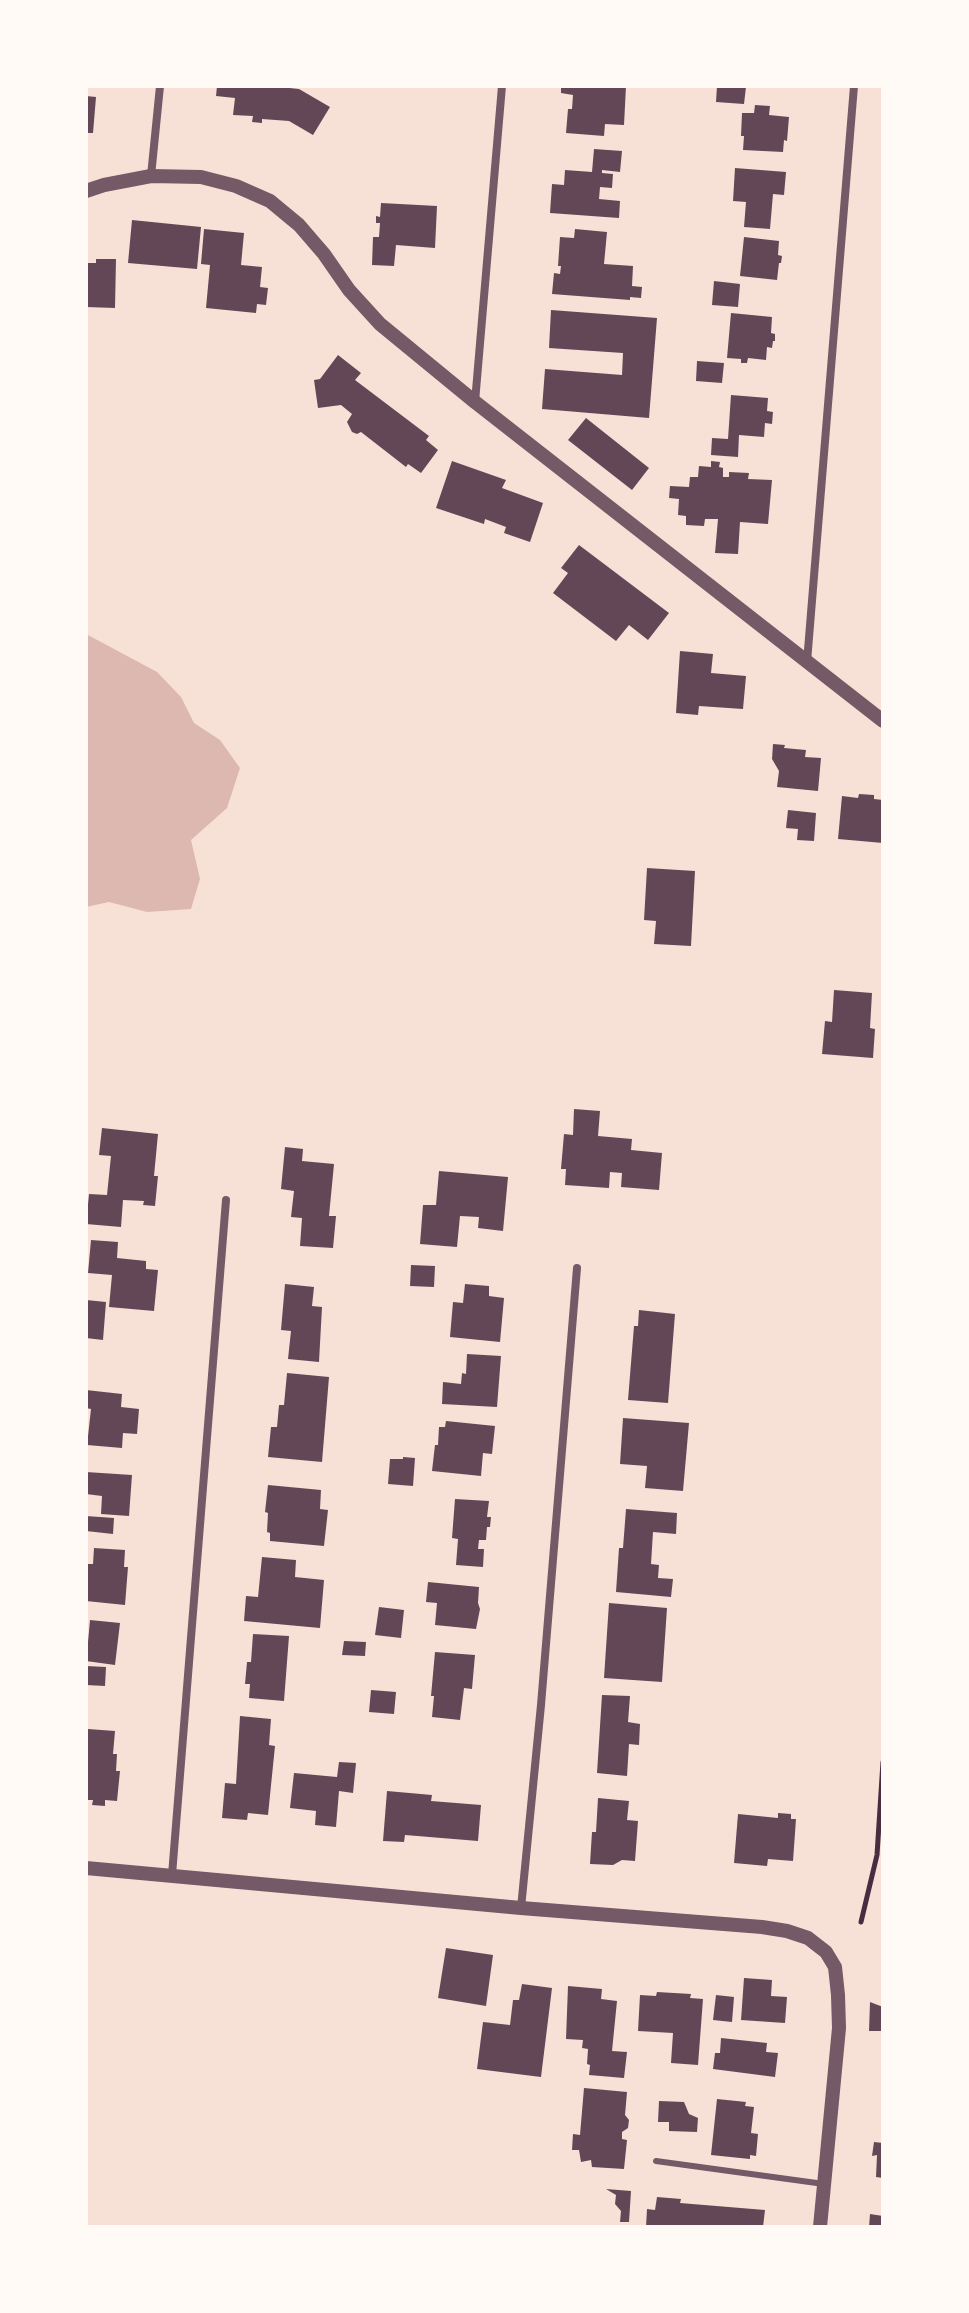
<!DOCTYPE html>
<html>
<head>
<meta charset="utf-8">
<style>
  body { margin:0 }
  #map { position:relative; width:969px; height:2313px; overflow:hidden; background:#f7e1d7; font-family:Montserrat,sans-serif }
  canvas { display:block }
  .frame { position:absolute; inset:0; border:88px solid #fffaf5; pointer-events:none }
</style>
</head>
<body>
<div id="map">
<canvas width="969" height="2313"></canvas>
<div class="frame"></div>
</div>
<script>
const c = document.querySelector('canvas').getContext('2d');
c.lineJoin = 'round';
function fill(path, color) {
  c.fillStyle = color;
  c.fill(path, 'evenodd');
}
function toPath(rows) {
  const path = new Path2D();
  for (const r of rows) {
    path.moveTo(r[0], r[1]);
    for (let i = 2; i < r.length; i += 2) path.lineTo(r[i], r[i + 1]);
  }
  return path;
}
function trace(path, color, width, dash) {
  c.strokeStyle = color;
  c.lineWidth = width;
  c.lineCap = dash ? 'butt' : 'round';
  c.setLineDash(dash || []);
  c.stroke(path);
}
fill(toPath([
  [86,634,157,672,181,697,194,723,220,740,240,768,227,808,191,840,200,879,191,909,147,912,109,902,86,907]
]), '#dcb8b0');
fill(toPath([
  [217,86,271,86,299,89,330,107,313,135,289,121,262,119,262,123,252,122,253,116,233,115,235,98,216,96],
  [561,86,626,86,624,125,605,124,604,136,566,133,568,109,572,109,573,95,561,93],
  [717,86,746,87,744,104,716,102],
  [86,96,96,97,93,133,86,133],
  [755,105,770,106,769,115,789,117,787,141,784,140,783,152,743,150,744,136,741,136,742,113,754,113],
  [594,149,622,151,620,172,602,170,602,173,613,174,612,188,600,187,599,199,620,201,619,218,550,213,552,184,564,185,565,170,592,172],
  [735,168,786,172,784,195,773,194,770,229,744,227,746,202,733,201],
  [381,203,437,206,435,248,396,245,394,266,372,265,373,237,379,237,380,223,376,223,376,216,380,217],
  [132,220,201,227,197,269,128,263],
  [204,229,244,233,241,265,262,267,260,287,268,288,266,305,257,304,256,313,206,308,210,265,201,264],
  [575,229,607,232,604,264,633,266,632,286,642,287,641,298,630,297,630,300,552,294,554,273,560,274,561,266,558,266,560,237,574,238],
  [744,237,779,241,778,255,782,256,781,263,779,263,777,280,740,276],
  [96,259,116,259,115,308,86,307,86,263,96,263],
  [714,281,740,284,738,307,712,305],
  [551,310,657,318,649,418,542,409,545,369,622,375,623,353,549,348],
  [731,313,772,317,771,333,775,334,775,341,773,341,772,348,767,347,766,360,748,358,747,363,741,363,741,359,727,358],
  [338,355,361,373,355,380,429,436,426,440,438,450,421,473,408,464,406,467,361,432,357,434,352,432,347,422,352,414,341,405,318,408,314,380,320,379],
  [697,361,724,363,722,383,696,381],
  [731,395,768,398,767,411,773,412,772,424,765,423,764,437,739,435,738,457,711,455,712,438,728,439],
  [586,418,649,468,632,490,568,440],
  [452,461,506,480,502,488,543,503,530,542,504,533,506,527,485,519,484,524,436,508],
  [711,461,720,462,719,467,723,468,723,477,729,477,729,472,749,473,748,479,772,480,768,524,740,522,738,554,715,553,718,519,705,519,704,526,686,525,686,516,678,515,679,499,669,498,670,486,689,487,690,477,698,477,699,466,711,467],
  [579,545,669,613,648,640,629,625,616,641,553,593,568,573,561,568],
  [680,651,713,654,711,673,746,676,743,709,699,706,698,715,676,713],
  [773,744,785,745,784,748,806,750,805,757,821,758,818,791,777,787,779,771,772,759],
  [859,794,874,795,874,799,883,800,883,843,838,839,842,796,858,798],
  [788,810,816,813,814,841,797,840,798,829,786,828],
  [647,868,695,871,691,946,654,944,656,921,644,920],
  [834,990,872,993,870,1028,875,1029,873,1058,822,1054,825,1021,832,1022],
  [574,1109,600,1111,598,1136,632,1139,631,1150,662,1153,659,1190,621,1187,622,1173,610,1172,609,1188,565,1185,566,1169,561,1169,564,1134,573,1135],
  [102,1128,158,1134,154,1176,158,1176,155,1206,143,1205,144,1201,123,1200,121,1227,86,1224,89,1194,107,1195,111,1156,99,1155],
  [285,1147,303,1149,302,1161,334,1164,329,1216,336,1216,333,1248,300,1246,302,1218,291,1217,294,1191,281,1189],
  [439,1171,508,1177,503,1231,478,1228,479,1217,460,1216,457,1247,420,1244,423,1205,436,1205],
  [91,1240,118,1242,117,1258,146,1261,146,1269,158,1270,154,1311,109,1307,112,1275,88,1273],
  [411,1265,435,1266,434,1287,410,1286],
  [285,1284,314,1287,312,1306,322,1307,319,1362,288,1359,291,1331,281,1330],
  [465,1284,489,1286,489,1296,504,1298,500,1342,450,1337,453,1302,463,1303],
  [86,1300,106,1302,103,1340,86,1338],
  [639,1310,675,1314,668,1403,628,1400,634,1326,638,1326],
  [467,1354,501,1356,497,1407,442,1404,443,1382,461,1384,462,1373,466,1374],
  [287,1373,329,1377,322,1462,268,1457,271,1427,277,1427,279,1405,284,1405],
  [86,1390,122,1394,121,1407,139,1409,137,1434,123,1433,122,1448,87,1445,91,1409,86,1408],
  [623,1418,689,1423,683,1491,645,1488,647,1466,620,1464],
  [446,1421,495,1426,492,1454,483,1453,481,1476,432,1471,435,1445,438,1445,439,1427,445,1427],
  [403,1457,415,1458,413,1486,388,1484,390,1459,403,1459],
  [86,1472,132,1475,129,1516,101,1514,102,1496,86,1494],
  [268,1485,321,1490,320,1509,328,1510,324,1546,270,1541,270,1533,267,1532,268,1513,265,1512],
  [455,1499,489,1501,487,1517,491,1517,490,1527,487,1527,486,1540,479,1540,478,1549,484,1549,483,1567,456,1565,458,1539,452,1538],
  [626,1509,677,1513,676,1534,653,1532,651,1564,659,1565,658,1578,673,1579,671,1597,616,1592,619,1548,623,1548],
  [86,1516,114,1518,113,1534,86,1531],
  [94,1548,125,1550,124,1567,128,1567,125,1605,86,1601,86,1564,93,1564],
  [262,1557,296,1560,295,1577,324,1580,320,1628,244,1621,246,1596,258,1597],
  [428,1582,479,1587,478,1603,480,1609,476,1629,435,1625,437,1603,426,1602],
  [609,1603,667,1608,662,1682,604,1678],
  [379,1607,404,1610,401,1638,375,1635],
  [90,1620,120,1623,115,1665,86,1661,86,1641,88,1642],
  [253,1634,289,1636,284,1701,249,1698,250,1684,245,1684,247,1662,251,1662],
  [344,1641,366,1642,365,1656,342,1655],
  [435,1652,475,1655,472,1689,464,1688,460,1720,432,1717,434,1696,431,1696],
  [86,1666,106,1667,105,1686,86,1685],
  [371,1690,396,1692,394,1714,369,1712],
  [602,1695,630,1696,628,1722,640,1724,639,1745,629,1744,627,1776,597,1773],
  [240,1716,271,1719,269,1745,275,1746,268,1815,248,1813,247,1820,222,1818,225,1783,236,1784],
  [88,1729,115,1731,113,1754,117,1754,116,1771,120,1771,117,1801,105,1800,105,1806,92,1805,93,1800,86,1800],
  [339,1762,356,1763,353,1793,339,1791,336,1827,315,1825,316,1811,290,1808,294,1773,337,1777],
  [387,1791,432,1795,431,1801,481,1805,478,1841,405,1835,404,1842,383,1841],
  [598,1798,629,1801,627,1820,638,1821,635,1861,622,1860,613,1865,590,1864,592,1832,596,1832],
  [778,1813,791,1814,791,1819,796,1819,793,1861,768,1859,767,1866,734,1863,738,1814,778,1818],
  [446,1948,493,1955,486,2006,438,1998],
  [744,1978,772,1980,771,1996,787,1997,785,2023,741,2020],
  [522,1984,552,1988,541,2077,477,2069,483,2022,510,2025,513,2000,519,2000],
  [568,1986,602,1989,601,1999,617,2001,612,2051,627,2052,624,2078,589,2075,590,2065,587,2064,588,2049,582,2048,583,2040,566,2039],
  [657,1992,691,1994,690,1998,703,1999,698,2065,671,2063,673,2033,638,2031,640,1995,656,1996],
  [716,1995,734,1997,732,2022,713,2020],
  [870,2002,883,2007,883,2031,869,2031],
  [721,2038,767,2043,766,2052,778,2053,775,2077,713,2069,715,2053,720,2053],
  [584,2088,627,2092,625,2115,629,2120,628,2128,622,2132,622,2139,627,2140,624,2169,592,2167,591,2160,581,2162,579,2150,572,2150,573,2134,580,2135],
  [717,2099,746,2102,745,2106,754,2107,751,2133,758,2134,756,2156,750,2155,750,2159,711,2155],
  [659,2101,684,2102,689,2114,698,2118,697,2132,669,2131,669,2122,658,2122],
  [874,2142,883,2143,883,2178,876,2177,877,2155,872,2156],
  [606,2189,631,2191,629,2222,620,2222,621,2211,615,2204,616,2195],
  [657,2197,681,2199,680,2203,765,2210,763,2227,646,2227,647,2209,655,2210],
  [870,2214,883,2216,883,2227,869,2227]
]), '#644757');
trace(toPath([
  [861,1922,877,1855,883,1762]
]), '#4a2c40', 5);
trace(toPath([
  [656,2161,824,2184]
]), '#755966', 6);
trace(toPath([
  [151,176,160,86],
  [475,402,502,86],
  [807,662,854,86],
  [172,1875,226,1200],
  [521,1908,541,1705,577,1268]
]), '#755966', 8);
trace(toPath([
  [86,191,104,185,151,176,201,177,236,186,270,201,299,225,324,254,349,290,380,324,475,402,883,721],
  [86,1868,521,1908,762,1927,787,1931,808,1938,826,1952,835,1967,838,1995,839,2028,820,2227]
]), '#755966', 14);
</script>
</body>
</html>
